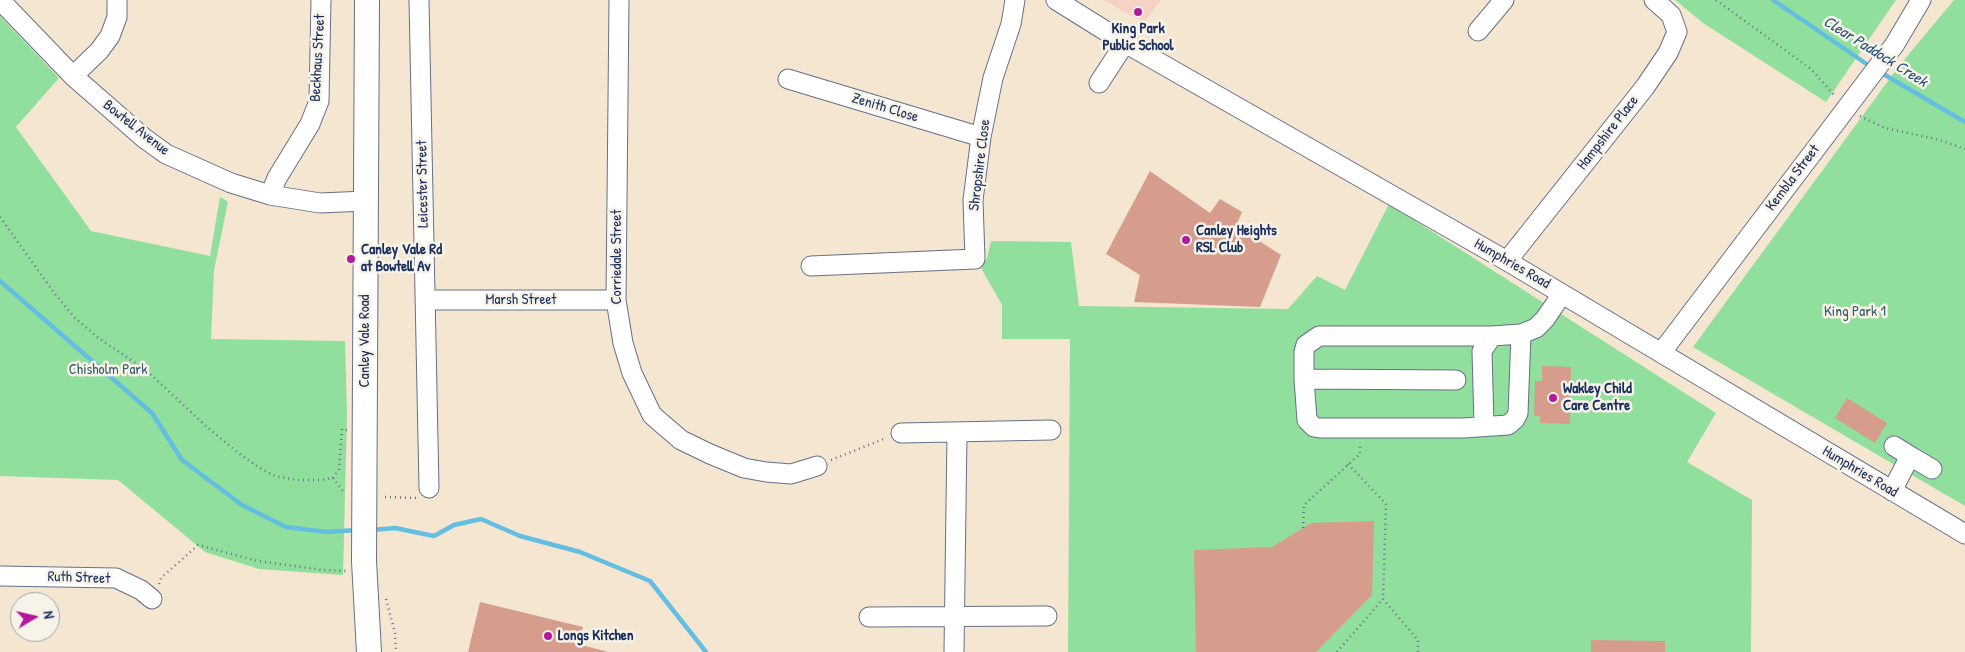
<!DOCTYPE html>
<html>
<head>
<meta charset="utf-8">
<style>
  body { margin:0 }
  #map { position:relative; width:1965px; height:652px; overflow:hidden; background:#f4e6d0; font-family:"Patrick Hand",sans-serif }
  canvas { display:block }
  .north { position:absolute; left:10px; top:592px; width:50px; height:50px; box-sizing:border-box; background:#f7f3e8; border:1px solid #9fa5b1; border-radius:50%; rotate:81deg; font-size:14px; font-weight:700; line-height:20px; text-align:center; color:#1b2f5e }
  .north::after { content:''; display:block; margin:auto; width:18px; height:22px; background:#b5179e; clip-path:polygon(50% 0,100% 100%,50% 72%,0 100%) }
</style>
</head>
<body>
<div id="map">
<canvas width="1965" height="652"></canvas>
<div class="north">N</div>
</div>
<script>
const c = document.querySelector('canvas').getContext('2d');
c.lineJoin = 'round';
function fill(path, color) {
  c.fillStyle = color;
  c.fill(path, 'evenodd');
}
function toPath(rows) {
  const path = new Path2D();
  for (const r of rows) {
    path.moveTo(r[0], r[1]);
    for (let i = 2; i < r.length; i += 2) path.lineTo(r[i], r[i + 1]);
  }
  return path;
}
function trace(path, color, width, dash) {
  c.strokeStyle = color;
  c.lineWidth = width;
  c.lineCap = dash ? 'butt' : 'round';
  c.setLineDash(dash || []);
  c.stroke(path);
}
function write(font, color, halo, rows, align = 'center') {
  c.font = font + ' "Patrick Hand",sans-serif';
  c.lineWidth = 5;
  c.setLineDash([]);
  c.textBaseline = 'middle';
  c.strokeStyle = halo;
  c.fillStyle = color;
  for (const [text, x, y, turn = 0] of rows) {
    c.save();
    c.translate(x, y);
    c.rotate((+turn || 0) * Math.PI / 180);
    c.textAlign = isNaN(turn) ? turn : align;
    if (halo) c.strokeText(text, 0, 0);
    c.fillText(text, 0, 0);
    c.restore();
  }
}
fill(toPath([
  [1104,0,1161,0,1144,23]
]), '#f6d2c4');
fill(toPath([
  [1675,0,1896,0,1826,102,1703,23],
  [1954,0,1965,0,1965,506,1693,347,1899,66],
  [0,16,59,78,16,127,91,231,210,256,220,197,228,202,214,270,211,339,345,341,347,415,343,575,259,569,205,552,118,480,0,476],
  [1389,204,1716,413,1687,462,1752,500,1751,652,1068,652,1070,339,1002,339,1002,305,981,268,987,258,991,241,1071,242,1079,306,1288,309,1317,276,1345,290]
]), '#91df9c');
trace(toPath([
  [1773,0,1871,67],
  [1880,72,1965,122],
  [0,281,152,413,182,460,242,505,286,527,327,532,357,530],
  [372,530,395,528,434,536,454,525,481,519,520,536,580,552,650,581,706,652]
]), '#63bee1', 4.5);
fill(toPath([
  [1150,171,1210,213,1220,199,1242,212,1236,226,1281,255,1260,307,1134,302,1140,275,1106,254],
  [1542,366,1571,367,1570,424,1540,423,1540,416,1534,416,1535,381,1542,381],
  [1847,398,1887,423,1875,443,1835,418],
  [1374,521,1372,595,1316,652,1196,652,1194,550,1272,547,1311,523],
  [480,602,583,627,578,644,608,652,468,652],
  [1591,640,1665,641,1665,652,1591,652]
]), '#d79d8c');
const minor = toPath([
  [0,0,73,76,144,138,166,154,231,183,270,195,320,203,366,201],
  [419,0,429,488],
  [619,0,616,300,623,343,632,373,652,415,681,440,710,454,744,468,766,472,791,474,817,466],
  [1056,0,1125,43,1507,261,1965,534],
  [1478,31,1504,0],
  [73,76,99,51,110,36,117,17,117,0],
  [788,79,981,137],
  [1099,83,1125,43],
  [270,195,277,178,310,124,319,101,321,0],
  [1507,261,1645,87,1668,53,1677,32,1671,15,1654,0],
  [811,266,975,259,973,200,981,137,993,78,1011,24,1015,0],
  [426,300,616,300],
  [1521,334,1518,413,1515,419,1508,425,1463,428,1320,428,1314,427,1307,420,1304,379,1304,352,1306,345,1319,336,1492,336,1521,334,1536,328,1545,319,1562,294],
  [1661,353,1895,44,1921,0],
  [1304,379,1456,380],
  [1484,426,1482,351,1492,336],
  [901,433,1051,430],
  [1894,446,1910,456],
  [1892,491,1910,456,1932,469],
  [0,576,116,578,141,590,152,599],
  [869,617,1047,616],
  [954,652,957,433]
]);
const major = toPath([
  [367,0,364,561,369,652]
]);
trace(minor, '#676f86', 21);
trace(major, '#676f86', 26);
trace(toPath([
  [1716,0,1811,69,1836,97],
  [1860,116,1885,128,1940,140,1965,149],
  [0,217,55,294,75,318,97,337,146,370,208,428,241,455,260,468,275,476,297,480,320,480,333,478,339,469,342,429,347,430],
  [831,460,886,438],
  [1348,464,1386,504,1383,599,1418,640,1418,652],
  [333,478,345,494],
  [385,497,416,498],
  [1303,528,1304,505,1360,454,1360,444],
  [159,584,161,578,198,545,258,561,323,570,346,571],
  [386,599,395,633,396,652],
  [1337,652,1383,599]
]), '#676f86', 2.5, [1, 4]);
trace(minor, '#fff', 19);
trace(major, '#fff', 24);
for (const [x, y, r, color] of [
  [1138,12,5,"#b5179e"],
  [1186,240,5,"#b5179e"],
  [351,259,5,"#b5179e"],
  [1553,398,5,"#b5179e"],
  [548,636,5,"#b5179e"]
]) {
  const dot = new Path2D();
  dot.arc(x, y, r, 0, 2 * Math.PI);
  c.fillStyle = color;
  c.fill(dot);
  trace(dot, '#f7f3e8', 2);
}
write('bold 15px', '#1b2f5e', '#f7f3e8', [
  ["King Park",1138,29,"center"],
  ["Public School",1138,46,"center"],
  ["Canley Heights",1196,231],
  ["RSL Club",1196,248],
  ["Canley Vale Rd",361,250],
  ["at Bowtell Av",361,267],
  ["Wakley Child",1563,389],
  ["Care Centre",1563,406],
  ["Longs Kitchen",558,636]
], 'left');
write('15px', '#1b2f5e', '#f7f3e8', [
  ["Beckhaus Street",318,58,-87],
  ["Zenith Close",885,108,17],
  ["Bowtell Avenue",136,128,38],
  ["Hampshire Place",1608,133,-52],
  ["Shropshire Close",980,165,-83],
  ["Kembla Street",1793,178,-53],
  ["Leicester Street",423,184,-91],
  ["Corriedale Street",617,257,-90],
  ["Humphries Road",1512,264,30],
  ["Marsh Street",521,300],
  ["Canley Vale Road",365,341,-90],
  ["Humphries Road",1860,472,31],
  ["Ruth Street",79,578,2]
]);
write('15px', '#385b6e', '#f7f3e8', [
  ["King Park 1",1855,312],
  ["Chisholm Park",108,370]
]);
write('italic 16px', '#2d537f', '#f7f3e8', [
  ["Clear Paddock Creek",1875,52,32]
]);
</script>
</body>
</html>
